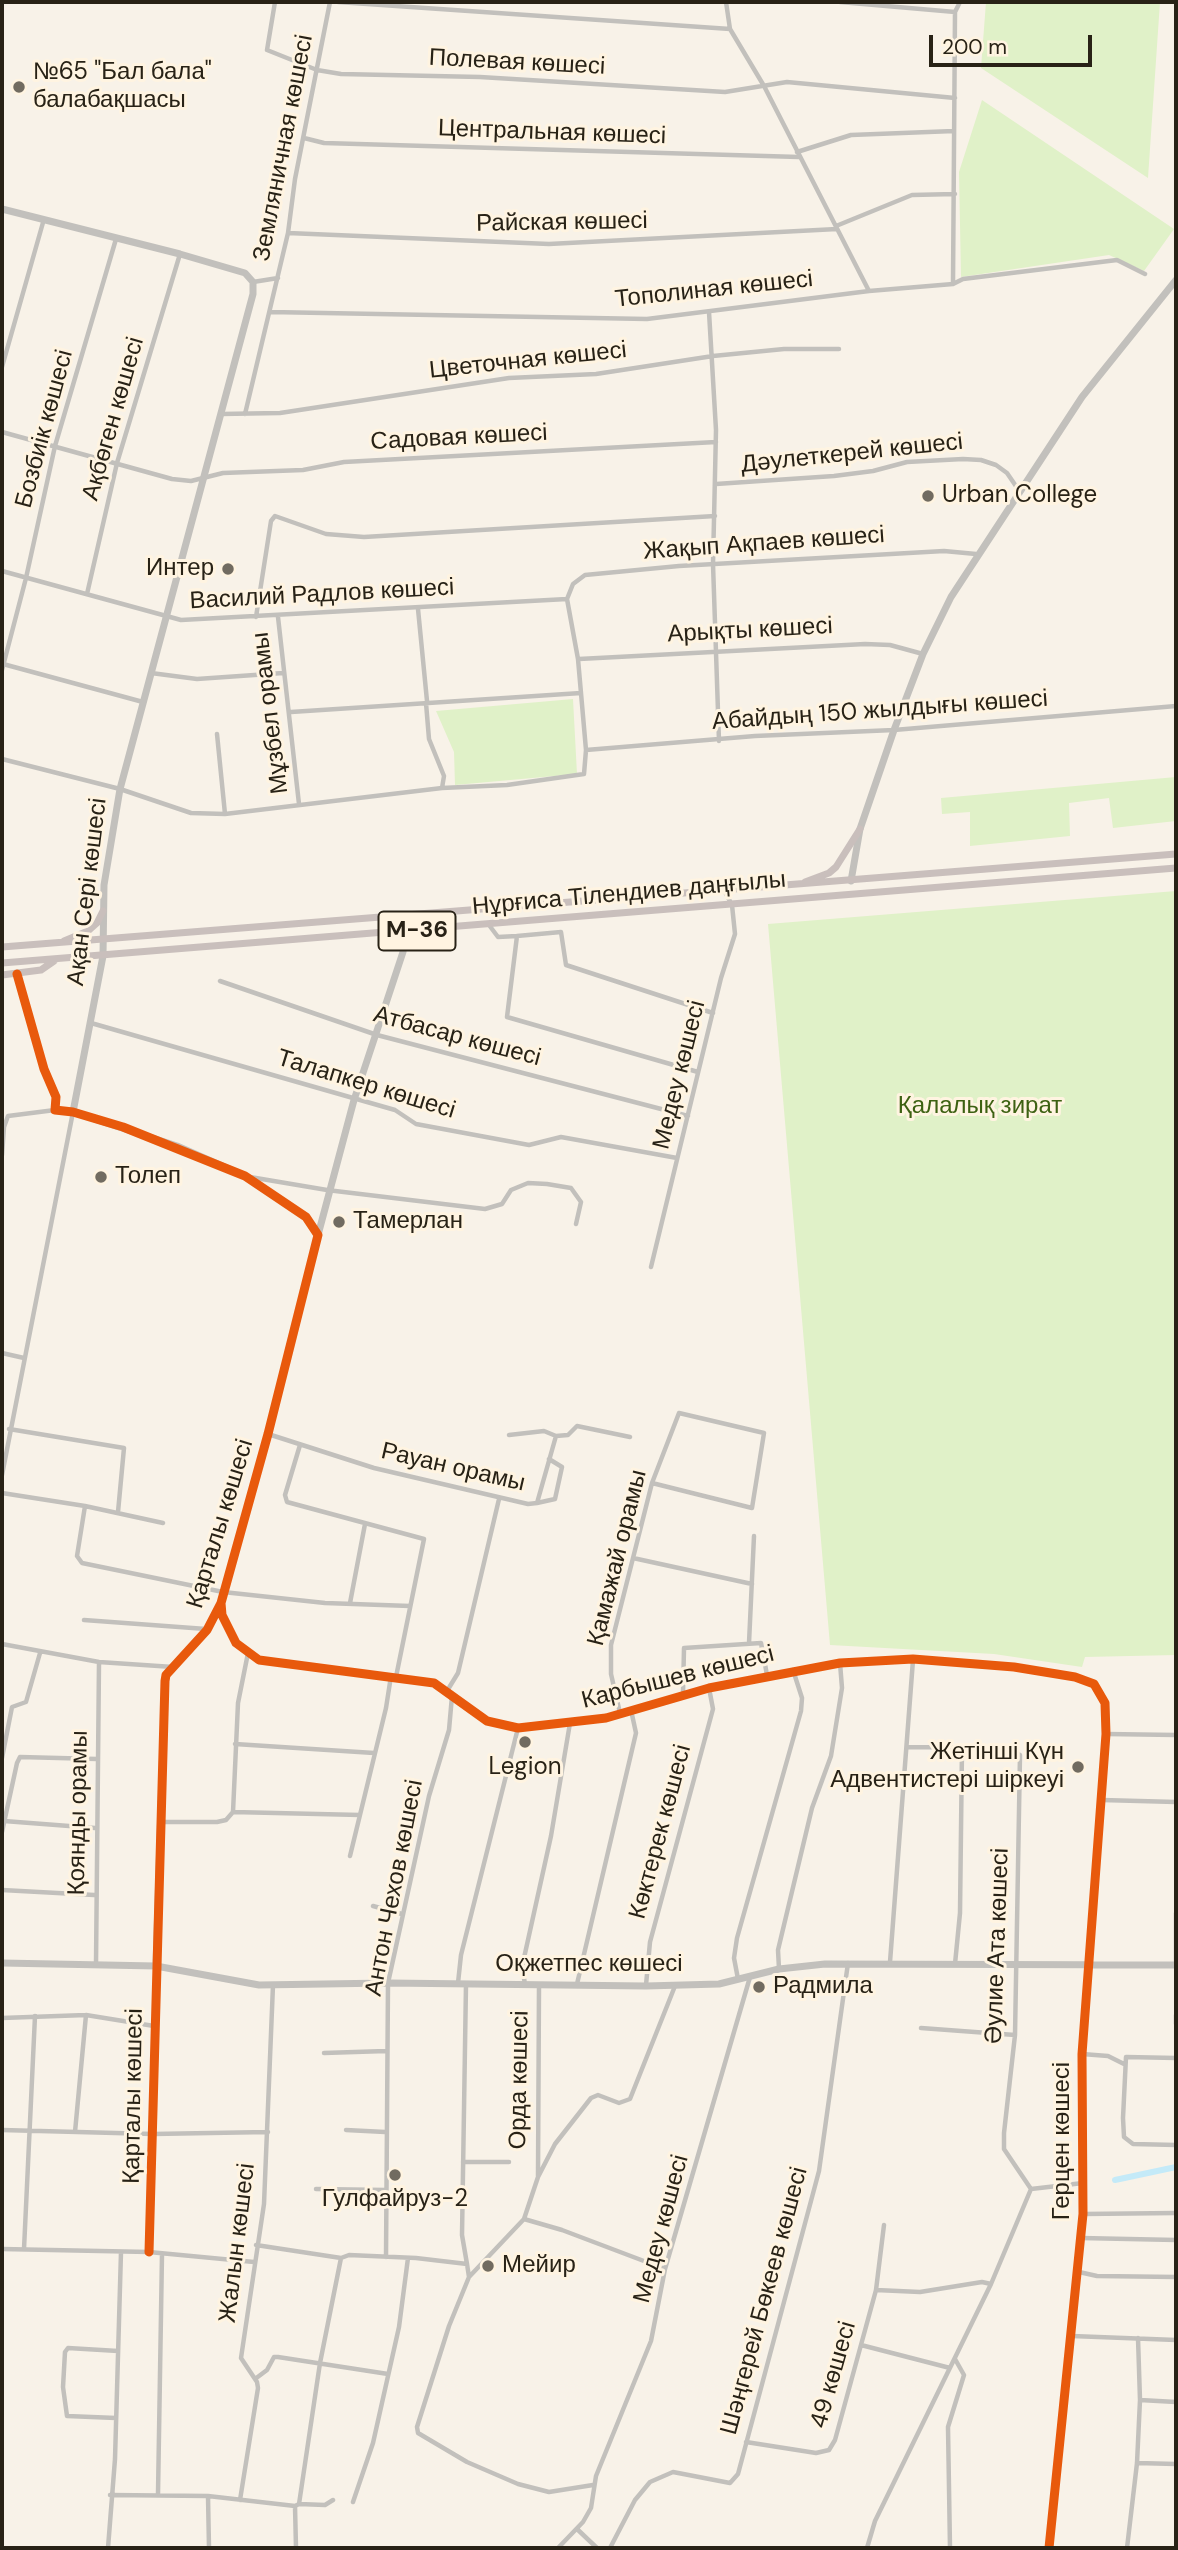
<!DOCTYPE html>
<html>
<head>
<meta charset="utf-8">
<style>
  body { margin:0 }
  #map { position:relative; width:1178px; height:2550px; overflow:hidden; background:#f8f2e8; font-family:"DM Sans",sans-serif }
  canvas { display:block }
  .frame { position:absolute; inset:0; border:4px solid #282216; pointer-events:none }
  .scale { position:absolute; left:929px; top:35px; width:163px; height:32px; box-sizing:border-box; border:4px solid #282216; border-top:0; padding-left:9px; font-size:21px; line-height:24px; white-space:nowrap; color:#282216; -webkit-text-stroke:5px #fff4e1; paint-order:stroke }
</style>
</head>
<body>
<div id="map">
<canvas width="1178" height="2550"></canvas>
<div class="frame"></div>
<div class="scale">200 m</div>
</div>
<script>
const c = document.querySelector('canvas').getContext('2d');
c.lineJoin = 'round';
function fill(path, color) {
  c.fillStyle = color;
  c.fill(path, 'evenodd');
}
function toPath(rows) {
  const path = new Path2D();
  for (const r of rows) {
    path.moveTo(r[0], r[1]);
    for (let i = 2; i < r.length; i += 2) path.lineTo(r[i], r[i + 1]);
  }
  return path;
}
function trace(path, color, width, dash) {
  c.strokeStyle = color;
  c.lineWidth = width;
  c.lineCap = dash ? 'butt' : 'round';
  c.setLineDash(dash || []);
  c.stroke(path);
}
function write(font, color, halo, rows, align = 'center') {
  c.font = font + ' "DM Sans",sans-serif';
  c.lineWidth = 6;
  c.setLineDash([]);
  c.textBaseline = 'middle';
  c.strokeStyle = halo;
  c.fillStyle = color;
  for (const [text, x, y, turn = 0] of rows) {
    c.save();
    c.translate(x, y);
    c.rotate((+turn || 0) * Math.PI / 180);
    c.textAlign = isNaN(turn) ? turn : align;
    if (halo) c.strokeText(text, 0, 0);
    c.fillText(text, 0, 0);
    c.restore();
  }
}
fill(toPath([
  [986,2,1160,2,1148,178,981,68],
  [982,100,1174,229,1144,271,1109,255,961,277,959,172],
  [573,699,577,774,455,785,454,752,436,711],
  [1176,777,1176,821,1113,828,1109,798,1069,803,1070,836,970,846,970,812,942,814,941,798],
  [1176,891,1176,1655,1085,1657,1082,1667,994,1654,830,1645,768,924]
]), '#e0f1c8');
trace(toPath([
  [1115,2180,1176,2167]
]), '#c4eaf8', 6);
trace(toPath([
  [275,2,267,50,317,70,341,74,480,77,725,92,787,82,955,98],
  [338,2,730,29],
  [726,2,730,29,764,86,869,291],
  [840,2,955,12],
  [304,138,324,143,799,157],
  [797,152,851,135,954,131],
  [836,226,912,195,955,194],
  [288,233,549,244,837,229],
  [253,282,278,278],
  [953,283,955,12,960,2],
  [270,312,647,319,869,291,953,284,963,279,1117,260,1145,274],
  [709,312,716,430,713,564,719,741],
  [2,367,44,219],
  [221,414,280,413,509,378,596,374,713,356,784,349,839,349],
  [245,414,288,233,295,179,330,2],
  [2,432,172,479,191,481,223,473,303,470,344,462,716,442],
  [716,484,834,476,873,471,907,462,963,459,981,460,996,465,1007,473,1020,492],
  [2,571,181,620,567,599],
  [87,594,117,463,180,254],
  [418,609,427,701],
  [256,617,271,521,275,516,326,534,364,537,715,516],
  [278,617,299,804],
  [579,659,865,644,890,645,923,654],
  [3,664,143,702],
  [2,670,26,578,55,446,116,239],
  [151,673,197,679,283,673],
  [291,712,581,693],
  [217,734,225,814],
  [586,750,755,736,894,730,1176,706],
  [2,759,120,789,191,813,225,814,442,788,444,776,429,739,426,703],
  [442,788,507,785,584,774,586,750,578,659,567,599,573,584,585,575,679,566,944,551,976,554],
  [489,925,498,937,517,936,507,1017,698,1072],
  [517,936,561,932,566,965,713,1013],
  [220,981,377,1035,688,1116],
  [91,1023,395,1110,416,1124,529,1145,561,1137,677,1158],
  [2,1155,4,1127,8,1116,55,1110],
  [250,1177,327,1190,485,1209,502,1204,511,1190,528,1183,547,1184,571,1188,581,1202,576,1224],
  [651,1267,721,978,735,934,732,905,725,892],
  [2,1353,24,1358],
  [9,1429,124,1448,118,1512],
  [268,1434,374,1468,528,1504,537,1503,556,1436,568,1435,577,1426,630,1437],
  [509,1435,544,1431,556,1436],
  [300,1445,285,1495,287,1502,424,1539,396,1677],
  [2,1475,73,1112,55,1110,56,1097,44,1069,17,974],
  [2,1493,85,1506,163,1523],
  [537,1503,555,1499,562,1467,549,1459],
  [85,1506,77,1556,82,1563,223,1592,325,1603,410,1606],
  [633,1558,752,1584],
  [350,1603,365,1524],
  [84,1620,206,1629],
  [749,1643,754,1536],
  [2,1644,99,1662,173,1667],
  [447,1691,458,1673,499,1499],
  [683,1694,684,1648,761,1643,767,1675],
  [620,1713,611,1674,611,1645,652,1483,679,1413,764,1433,752,1508,652,1483],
  [1106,1734,1176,1735],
  [235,1744,374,1753],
  [2,1758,12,1707,26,1702,40,1653],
  [1102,1800,1176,1802],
  [233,1812,238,1703,248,1653],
  [4,1821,95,1828],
  [162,1822,217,1822,226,1820,233,1812,360,1815],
  [2,1832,17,1763,20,1757,97,1759],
  [350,1856,386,1708,391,1676],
  [2,1890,94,1895],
  [373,1906,402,1914],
  [890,1962,913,1660],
  [96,1964,99,1662],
  [955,1964,960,1913,962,1748],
  [1176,1965,1176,1913],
  [779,1969,778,1950,812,1808,831,1756,842,1688,840,1663],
  [738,1979,734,1958,737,1938,801,1711,802,1698,793,1670],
  [458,1983,461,1955,518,1728],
  [466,1984,462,2235,467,2264],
  [525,1984,522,1967,551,1836,570,1723],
  [577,1984,636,1733,631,1710],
  [646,1985,650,1942,713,1709,709,1688],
  [1176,2015,1176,2024],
  [2,2018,86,2015,154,2026],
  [921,2028,1015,2035],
  [324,2053,386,2051],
  [1082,2054,1108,2056,1124,2064],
  [1176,2058,1126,2057,1123,2118,1124,2137,1133,2144,1176,2145],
  [2,2130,153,2134,268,2132],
  [346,2130,385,2132],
  [75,2132,86,2015],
  [463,2162,509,2162],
  [538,2176,539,1985],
  [316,2189,386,2190],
  [1031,2189,1083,2183],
  [1083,2214,1176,2213],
  [524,2219,562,2230,665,2269],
  [1081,2238,1176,2240],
  [256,2245,341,2258,349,2255,416,2258,467,2264,469,2277],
  [2,2249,149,2252,254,2262],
  [24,2249,35,2016],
  [149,2252,156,1966],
  [386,2257,388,1983,429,1796,449,1730,452,1696],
  [1079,2272,1097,2276,1176,2277],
  [876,2290,920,2292,982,2282,991,2284],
  [1072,2336,1176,2340],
  [861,2345,950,2368],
  [255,2379,267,2370,274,2357,278,2357,388,2374],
  [1140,2400,1176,2402],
  [116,2418,67,2416,63,2387,65,2352,68,2348,118,2351],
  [746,2442,816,2453,829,2450,835,2440,876,2290,884,2225],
  [1137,2463,1176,2464],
  [593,2485,549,2492,518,2484,467,2462,418,2433,417,2427,449,2326,469,2277,524,2219,538,2177,555,2144,591,2098,598,2095,619,2103,630,2099,675,1986],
  [158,2494,162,2254],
  [110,2495,208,2496,295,2506],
  [208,2496,209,2548],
  [240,2500,258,2388,257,2382,241,2358,264,2204,273,1985],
  [353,2502,373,2443,399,2327,408,2258],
  [299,2504,325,2505,333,2500],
  [577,2529,597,2548],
  [108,2548,115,2459,121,2252],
  [296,2548,295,2506,299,2504,320,2363,341,2258],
  [558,2548,583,2522,591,2508,596,2476,651,2341,665,2269,750,1977],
  [610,2548,635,2500,650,2482,673,2472,730,2483,738,2474,819,2171,848,1963],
  [867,2548,875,2521,991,2284,1031,2189,1004,2149,1004,2133,1015,2035,1020,1755,1006,1748,907,1747],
  [950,2548,948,2427,964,2375,955,2359],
  [1127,2548,1137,2463,1140,2400,1138,2338]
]), '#c2c0bc', 4.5);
trace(toPath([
  [2,209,180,254,245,273,253,282,253,294,120,789,104,885,103,956,73,1112,177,1146,245,1176,306,1217,318,1235,268,1434,221,1603,207,1630,166,1675,165,1681,156,1966],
  [851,881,860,829,894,730,923,654,951,597,1082,397,1176,280],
  [318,1235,354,1100,403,952,405,917],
  [221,1604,222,1615,236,1643,259,1660,434,1683,487,1721,518,1728,606,1718,709,1688,840,1663,913,1659,1014,1667,1075,1677,1094,1684,1105,1703,1106,1734,1082,2054,1083,2214,1049,2548],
  [2,1963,156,1966,259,1985,388,1983,646,1986,719,1984,779,1969,825,1964,1176,1965]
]), '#c2c0bc', 7);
trace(toPath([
  [805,882,829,873,836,867,860,829],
  [64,941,88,931,97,923,103,911],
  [2,947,1176,854],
  [2,963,1176,868],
  [2,975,41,970,54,961]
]), '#c9bfbc', 7);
trace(toPath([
  [17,974,44,1069,56,1097,55,1110,73,1112,123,1127,245,1176,306,1217,318,1235,268,1434,221,1603,207,1630,166,1675,165,1681,149,2252],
  [221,1603,222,1615,236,1643,259,1660,434,1683,487,1721,518,1728,606,1718,709,1688,840,1663,913,1659,1014,1667,1075,1677,1094,1684,1105,1703,1106,1734,1082,2054,1083,2214,1049,2548]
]), '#e8590c', 9);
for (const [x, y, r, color] of [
  [19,87,7,"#716b60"],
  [928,496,7,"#716b60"],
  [228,569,7,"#716b60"],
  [101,1177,7,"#716b60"],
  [339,1222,7,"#716b60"],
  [525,1742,7,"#716b60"],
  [1078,1767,7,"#716b60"],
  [759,1987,7,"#716b60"],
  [395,2175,7,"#716b60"],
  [488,2266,7,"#716b60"]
]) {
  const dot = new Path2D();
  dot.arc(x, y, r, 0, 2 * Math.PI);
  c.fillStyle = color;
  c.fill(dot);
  trace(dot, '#fff4e1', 2.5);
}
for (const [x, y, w] of [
  [417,931,77]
]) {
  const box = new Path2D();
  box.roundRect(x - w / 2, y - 19.5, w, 39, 5);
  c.fillStyle = '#fff4e1';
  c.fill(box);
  trace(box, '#282216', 2);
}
write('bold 23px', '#282216', null, [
  ["M-36",417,931]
]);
write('24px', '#282216', '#fff4e1', [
  ["Полевая көшесі",517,63,3],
  ["Центральная көшесі",552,133,2],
  ["Земляничная көшесі",284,148,-79],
  ["Райская көшесі",562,223,-1],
  ["Тополиная көшесі",714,290,-6],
  ["Цветочная көшесі",528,361,-6],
  ["Ақбөген көшесі",114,419,-74],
  ["Бозбиік көшесі",45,429,-75],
  ["Садовая көшесі",459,438,-3],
  ["Дәулеткерей көшесі",852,454,-6],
  ["Жақып Ақпаев көшесі",764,544,-4],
  ["Василий Радлов көшесі",322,595,-3],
  ["Арықты көшесі",750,631,-3],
  ["Абайдың 150 жылдығы көшесі",880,711,-4],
  ["Мұзбел орамы",271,713,-97],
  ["Ақан Сері көшесі",88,892,-83],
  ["Нұрғиса Тілендиев даңғылы",629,894,-5],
  ["Атбасар көшесі",457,1037,15],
  ["Медеу көшесі",680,1075,-76],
  ["Талапкер көшесі",366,1085,17],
  ["Рауан орамы",453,1468,13],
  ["Қарталы көшесі",221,1524,-73],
  ["Қамажай орамы",618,1558,-76],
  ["Карбышев көшесі",678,1678,-14],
  ["Қоянды орамы",79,1813,-89],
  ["Көктерек көшесі",661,1832,-75],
  ["Антон Чехов көшесі",395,1888,-79],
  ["Әулие Ата көшесі",998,1946,-88],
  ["Оқжетпес көшесі",589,1965],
  ["Орда көшесі",520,2080,-89],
  ["Қарталы көшесі",134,2096,-89],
  ["Герцен көшесі",1063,2141,-90],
  ["Медеу көшесі",662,2229,-75],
  ["Жалын көшесі",238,2243,-83],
  ["Шәңгерей Бөкеев көшесі",765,2301,-75],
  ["49 көшесі",834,2375,-74]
]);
write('24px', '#282216', '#fff4e1', [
  ["№65 \"Бал бала\"",33,73],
  ["балабақшасы",33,101],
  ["Urban College",942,496],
  ["Интер",214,569,"right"],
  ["Толеп",115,1177],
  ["Тамерлан",353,1222],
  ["Жетінші Күн",1064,1753,"right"],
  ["Адвентистері шіркеуі",1064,1781,"right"],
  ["Legion",525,1768,"center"],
  ["Радмила",773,1987],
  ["Гулфайруз-2",395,2200,"center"],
  ["Мейир",502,2266]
], 'left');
write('24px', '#3d6112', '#fff4e1', [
  ["Қалалық зират",980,1107]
]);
</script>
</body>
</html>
